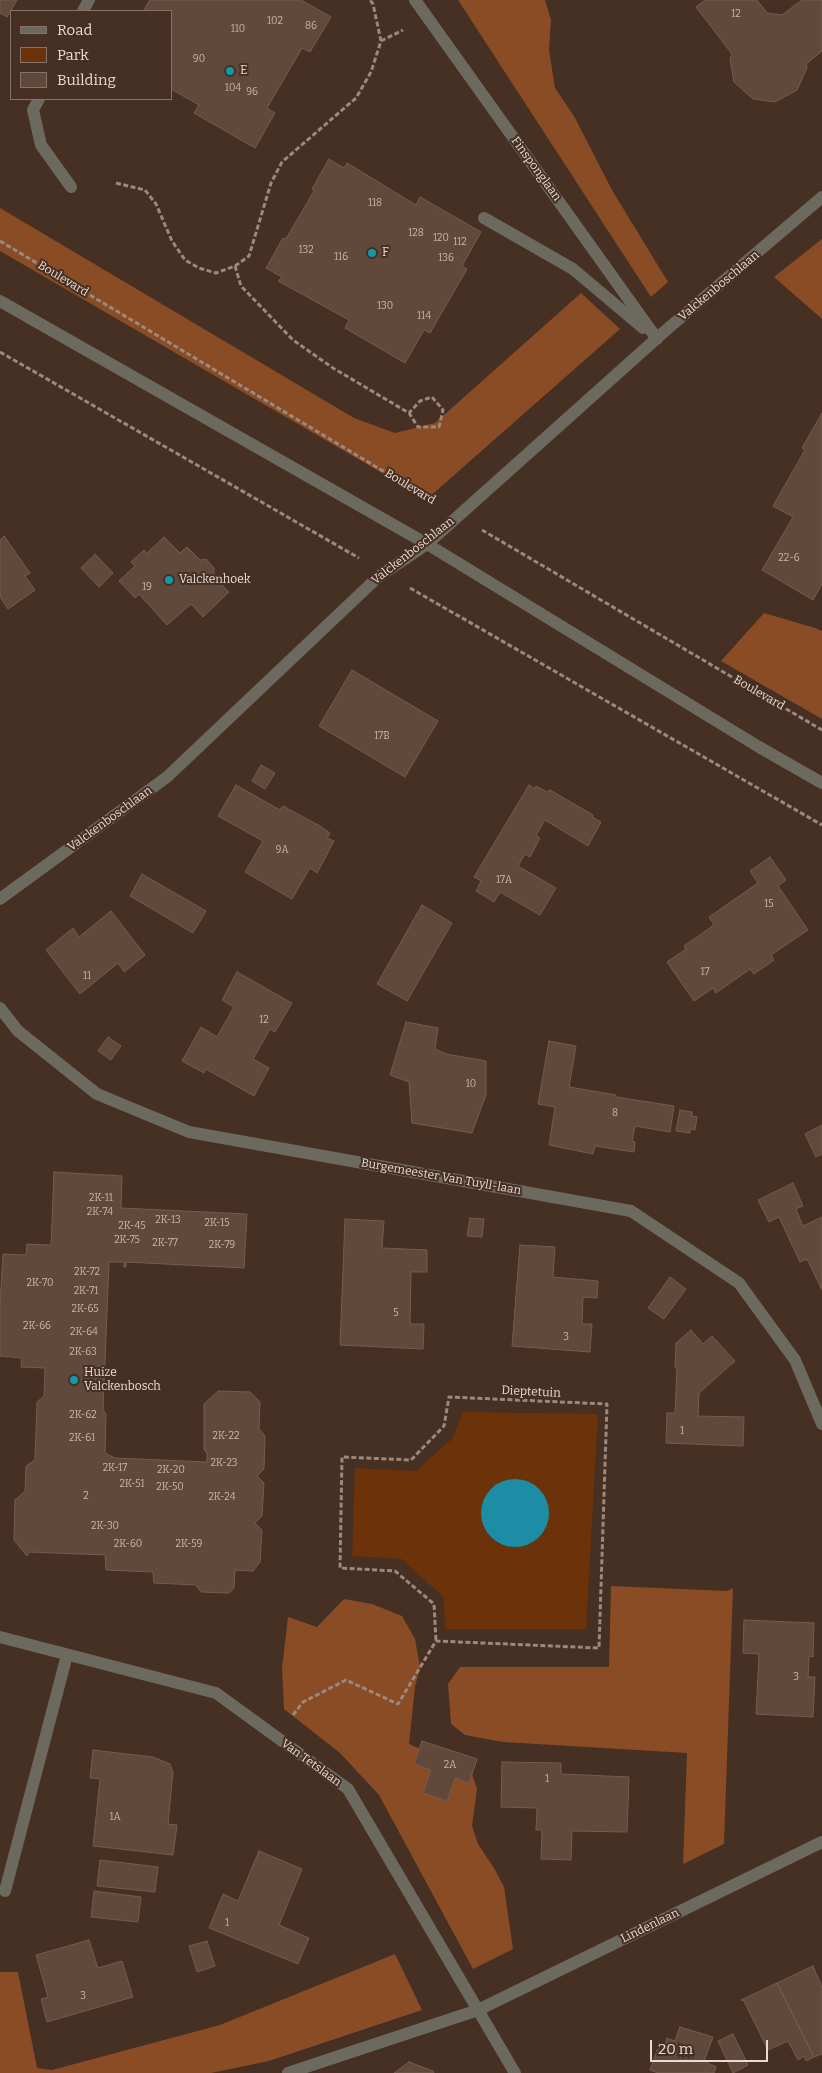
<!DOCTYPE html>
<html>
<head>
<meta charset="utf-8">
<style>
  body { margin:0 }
  #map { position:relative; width:822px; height:2073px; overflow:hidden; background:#462f23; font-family:Bitter,serif }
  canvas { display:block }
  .legend { position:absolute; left:10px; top:10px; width:162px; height:90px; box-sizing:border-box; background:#462f23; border:1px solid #877369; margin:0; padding:6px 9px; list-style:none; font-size:15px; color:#e9dad2 }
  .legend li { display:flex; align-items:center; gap:10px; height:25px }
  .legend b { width:25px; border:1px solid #877369 }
  .scale { position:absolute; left:650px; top:2040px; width:118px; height:22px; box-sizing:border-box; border:2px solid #e9dad2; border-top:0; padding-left:6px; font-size:15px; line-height:18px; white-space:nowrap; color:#e9dad2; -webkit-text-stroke:4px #462f23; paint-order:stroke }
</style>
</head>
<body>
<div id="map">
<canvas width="822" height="2073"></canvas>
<ul class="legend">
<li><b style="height:6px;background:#6c6a5e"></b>Road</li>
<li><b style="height:14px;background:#6c330a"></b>Park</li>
<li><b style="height:14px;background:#60483b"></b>Building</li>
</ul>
<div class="scale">20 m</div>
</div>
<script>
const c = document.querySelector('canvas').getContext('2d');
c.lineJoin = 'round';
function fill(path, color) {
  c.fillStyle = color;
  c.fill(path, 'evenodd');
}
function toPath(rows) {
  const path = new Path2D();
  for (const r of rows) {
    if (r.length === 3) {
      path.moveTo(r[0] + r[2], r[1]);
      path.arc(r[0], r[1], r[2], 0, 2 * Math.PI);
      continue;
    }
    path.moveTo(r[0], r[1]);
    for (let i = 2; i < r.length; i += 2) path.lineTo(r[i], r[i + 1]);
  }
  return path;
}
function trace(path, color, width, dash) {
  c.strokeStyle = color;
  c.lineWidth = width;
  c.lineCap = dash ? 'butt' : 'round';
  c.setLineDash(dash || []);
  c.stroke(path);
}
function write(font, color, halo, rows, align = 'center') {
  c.font = font + ' Bitter,serif';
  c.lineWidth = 4;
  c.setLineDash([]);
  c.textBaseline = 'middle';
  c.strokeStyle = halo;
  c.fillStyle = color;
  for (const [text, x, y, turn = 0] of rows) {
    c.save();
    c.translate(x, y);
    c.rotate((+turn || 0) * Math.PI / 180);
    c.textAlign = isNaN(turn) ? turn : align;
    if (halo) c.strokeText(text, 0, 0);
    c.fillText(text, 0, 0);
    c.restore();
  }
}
fill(toPath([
  [463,1412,598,1414,586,1629,445,1629,444,1598,402,1559,352,1556,355,1468,416,1471,453,1438],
  [483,1526,525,1545,513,1547,500,1544,490,1537]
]), '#6c330a');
fill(toPath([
  [458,0,545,0,551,20,549,50,555,88,574,116,612,190,668,282,651,297],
  [0,208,354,418,395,433,435,423,581,293,620,329,427,499,0,251],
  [822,239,822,319,774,277],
  [764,613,815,628,822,631,822,719,721,661],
  [611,1586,727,1591,733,1588,724,1844,683,1864,687,1753,503,1742,465,1735,451,1724,448,1684,460,1667,609,1667],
  [344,1599,372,1604,402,1616,415,1639,420,1667,415,1687,409,1744,471,1771,477,1789,472,1826,478,1844,494,1868,504,1887,513,1949,473,1969,379,1795,340,1753,284,1709,282,1668,288,1617,317,1627],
  [395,1954,422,2010,269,2061,211,2073,0,2073,0,1972,18,1972,37,2068,52,2070,220,2025]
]), '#8a4c25');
fill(toPath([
  [515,1513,34]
]), '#1d8da5');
const building = toPath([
  [0,0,17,0,7,17,0,13,0,0],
  [150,0,301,0,331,17,310,52,302,48,267,108,275,113,255,148,194,113,199,105,171,89,171,11,143,11,150,0],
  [705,0,757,0,767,13,782,15,802,0,822,0,822,51,806,64,807,68,797,90,775,102,753,99,734,82,730,59,732,54,696,7,705,0],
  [329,159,344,168,347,163,416,205,420,197,481,232,462,266,467,269,430,333,424,330,405,363,345,328,349,320,278,281,282,277,266,268,283,238,286,239,314,191,312,189,329,159],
  [822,413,822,584,813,600,762,570,793,517,773,506,805,450,802,448,822,413],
  [4,536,30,573,25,576,35,590,8,609,0,597,0,540,4,536],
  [164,537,180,553,187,547,200,560,206,559,214,568,214,575,216,579,229,592,203,617,191,604,167,625,139,594,135,598,119,581,135,566,131,562,144,550,147,553,164,537],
  [95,554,113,573,99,587,81,568,95,554],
  [352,670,438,721,405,777,319,726,352,670],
  [261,765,275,773,265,789,252,781,261,765],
  [236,785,280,810,283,806,320,826,330,833,327,838,334,841,317,873,310,868,292,899,245,872,263,841,218,816,236,785],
  [529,785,535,789,536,786,547,792,550,790,593,815,592,817,601,822,588,846,545,820,536,835,540,838,530,857,525,854,518,866,556,888,540,915,500,892,494,902,476,891,481,881,474,877,529,785],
  [770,857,786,880,778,886,808,930,771,955,774,960,754,974,750,969,716,993,713,988,694,1001,667,962,686,949,684,946,714,925,709,917,758,883,750,871,770,857],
  [142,874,206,911,193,933,130,896,142,874],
  [422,905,452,923,407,1001,377,984,422,905],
  [111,911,145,955,124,972,118,963,80,994,46,950,73,928,79,937,111,911],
  [237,972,292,1003,275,1032,270,1029,253,1059,269,1068,254,1096,206,1069,204,1073,182,1061,201,1027,217,1037,234,1007,222,1000,237,972],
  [406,1022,438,1028,435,1049,446,1054,486,1061,486,1095,472,1133,412,1123,409,1082,390,1075,406,1022],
  [108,1037,121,1046,111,1060,98,1051,108,1037],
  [549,1041,576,1046,569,1087,616,1095,616,1097,674,1106,670,1132,635,1126,632,1141,635,1142,634,1152,595,1146,593,1154,549,1145,555,1107,538,1104,549,1041],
  [680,1110,692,1112,692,1116,697,1117,695,1130,690,1129,690,1133,676,1131,680,1110],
  [822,1125,822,1154,816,1157,805,1134,822,1125],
  [54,1172,122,1176,121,1208,247,1214,244,1268,126,1262,126,1267,124,1267,124,1262,109,1262,103,1410,106,1414,105,1453,115,1458,207,1462,207,1453,204,1450,204,1404,218,1391,250,1392,260,1402,259,1429,265,1436,264,1469,257,1476,264,1483,262,1516,255,1523,262,1530,260,1562,253,1571,235,1570,234,1588,229,1593,201,1592,196,1585,154,1583,153,1572,106,1570,105,1555,29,1552,27,1556,14,1540,15,1500,25,1491,26,1466,35,1460,37,1402,44,1396,45,1368,21,1367,22,1358,0,1356,0,1305,3,1254,26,1255,27,1244,51,1245,54,1172],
  [793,1183,803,1206,796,1209,803,1226,822,1217,822,1290,807,1259,800,1262,779,1217,769,1222,758,1200,793,1183],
  [470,1218,484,1219,482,1237,467,1236,470,1218],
  [345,1219,384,1221,382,1248,427,1250,427,1272,411,1272,410,1324,424,1324,423,1349,340,1345,345,1219],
  [520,1245,555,1247,553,1277,598,1281,597,1298,583,1297,582,1324,592,1324,590,1352,512,1346,520,1245],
  [670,1277,686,1289,664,1319,648,1308,670,1277],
  [691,1330,703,1344,712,1336,735,1361,699,1393,698,1416,744,1417,743,1446,666,1443,667,1413,675,1413,677,1368,675,1368,676,1343,691,1330],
  [744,1620,814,1623,813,1657,809,1656,808,1677,815,1677,813,1717,756,1714,759,1654,743,1653,744,1620],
  [422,1741,477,1759,469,1783,455,1778,447,1801,423,1793,431,1770,414,1764,422,1741],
  [93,1750,153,1757,170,1764,173,1772,168,1824,177,1825,173,1855,93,1846,100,1779,90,1778,93,1750],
  [502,1762,561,1763,561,1774,629,1777,627,1832,572,1831,571,1860,541,1859,542,1830,536,1830,537,1808,501,1807,502,1762],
  [259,1851,302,1869,279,1925,309,1938,298,1964,209,1928,223,1894,238,1901,259,1851],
  [100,1860,158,1867,155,1892,97,1886,100,1860],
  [94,1891,141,1897,138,1922,91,1917,94,1891],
  [89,1940,98,1968,122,1961,133,1997,47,2022,41,1999,48,1997,36,1955,89,1940],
  [207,1941,215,1966,197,1972,189,1946,207,1941],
  [813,1966,822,1987,822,2054,814,2057,777,1983,813,1966],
  [777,1983,814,2057,806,2061,804,2056,798,2060,788,2041,768,2050,744,2001,741,2000,777,1983],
  [680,2027,713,2037,704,2061,716,2067,714,2073,658,2073,650,2070,658,2048,664,2049,667,2038,675,2041,680,2027],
  [733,2034,748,2065,733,2073,718,2041,733,2034],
  [409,2062,433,2071,434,2073,394,2073,409,2062]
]);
fill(building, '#60483b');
trace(building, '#755c4e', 1);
trace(toPath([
  [381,41,403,30],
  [116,183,145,190,156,204,172,241,185,260,199,268,216,273,235,266,249,256,271,183,282,162,356,98,371,72,381,41,373,4,370,0],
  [0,241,433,501],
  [235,266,241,286,293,340,333,368,409,413,418,427,439,427,443,410,432,397,420,401,409,413],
  [0,352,359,558],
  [482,530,822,730],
  [410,588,822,825],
  [293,1715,303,1702,346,1680,398,1704,436,1641,599,1648,607,1404,449,1397,444,1426,411,1460,342,1457,340,1568,395,1571,434,1604,436,1641]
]), '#9b887e', 3, [5, 2.5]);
trace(toPath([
  [415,0,657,339],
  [83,11,89,0],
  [39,99,33,110,41,145,71,187],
  [484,218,573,269,643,328],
  [0,301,427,544,759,747,822,783],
  [0,899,167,777,378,577,427,544,665,331,822,197],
  [0,1008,18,1031,97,1094,189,1132,631,1211,739,1283,795,1360,822,1424],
  [0,1637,216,1693,348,1789,515,2073],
  [5,1891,67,1655],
  [288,2073,478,2010,822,1842]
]), '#6c6a5e', 12);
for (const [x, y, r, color] of [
  [230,71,5,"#0f9aa8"],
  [372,253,5,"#0f9aa8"],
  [169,580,5,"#0f9aa8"],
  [74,1380,5,"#0f9aa8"]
]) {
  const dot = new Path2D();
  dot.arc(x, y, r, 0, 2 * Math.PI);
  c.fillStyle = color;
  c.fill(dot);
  trace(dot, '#462f23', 2);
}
write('10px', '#c7b6ac', null, [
  ["12",736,14],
  ["102",275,21],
  ["86",311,26],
  ["110",238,29],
  ["90",199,59],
  ["104",233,88],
  ["96",252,92],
  ["118",375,203],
  ["128",416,233],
  ["120",441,238],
  ["112",460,242],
  ["132",306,250],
  ["116",341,257],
  ["136",446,258],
  ["130",385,306],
  ["114",424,316],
  ["22-6",789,558],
  ["19",147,587],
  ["17B",382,736],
  ["9A",282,850],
  ["17A",504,880],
  ["15",769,904],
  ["17",705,972],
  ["11",87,976],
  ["12",264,1020],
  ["10",471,1084],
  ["8",615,1113],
  ["2K-11",101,1198],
  ["2K-74",100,1212],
  ["2K-13",168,1220],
  ["2K-15",217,1223],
  ["2K-45",132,1226],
  ["2K-75",127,1240],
  ["2K-77",165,1243],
  ["2K-79",222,1245],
  ["2K-72",87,1272],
  ["2K-70",40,1283],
  ["2K-71",86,1291],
  ["2K-65",85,1309],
  ["5",396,1313],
  ["2K-66",37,1326],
  ["2K-64",84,1332],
  ["3",566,1337],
  ["2K-63",83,1352],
  ["2K-62",83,1415],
  ["1",682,1431],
  ["2K-22",226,1436],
  ["2K-61",82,1438],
  ["2K-23",224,1463],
  ["2K-17",115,1468],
  ["2K-20",171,1470],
  ["2K-51",132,1484],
  ["2K-50",170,1487],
  ["2",86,1496],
  ["2K-24",222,1497],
  ["2K-30",105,1526],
  ["2K-60",128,1544],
  ["2K-59",189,1544],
  ["3",796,1677],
  ["2A",450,1765],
  ["1",547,1779],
  ["1A",115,1817],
  ["1",227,1923],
  ["3",83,1996]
]);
write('12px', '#e9dad2', '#462f23', [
  ["E",240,71],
  ["F",382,253],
  ["Valckenhoek",179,580],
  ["Huize",84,1373],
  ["Valckenbosch",84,1387]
], 'left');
write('12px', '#e9dad2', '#462f23', [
  ["Finsponglaan",536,169,54],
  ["Boulevard",63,279,31],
  ["Valckenboschlaan",719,286,-40],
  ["Boulevard",410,487,31],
  ["Valckenboschlaan",413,551,-38],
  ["Boulevard",759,693,30],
  ["Valckenboschlaan",110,819,-36],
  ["Burgemeester Van Tuyll-laan",441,1177,10],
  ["Dieptetuin",531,1392,3],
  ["Van Tetslaan",311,1763,36],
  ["Lindenlaan",650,1926,-26]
]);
</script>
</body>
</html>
